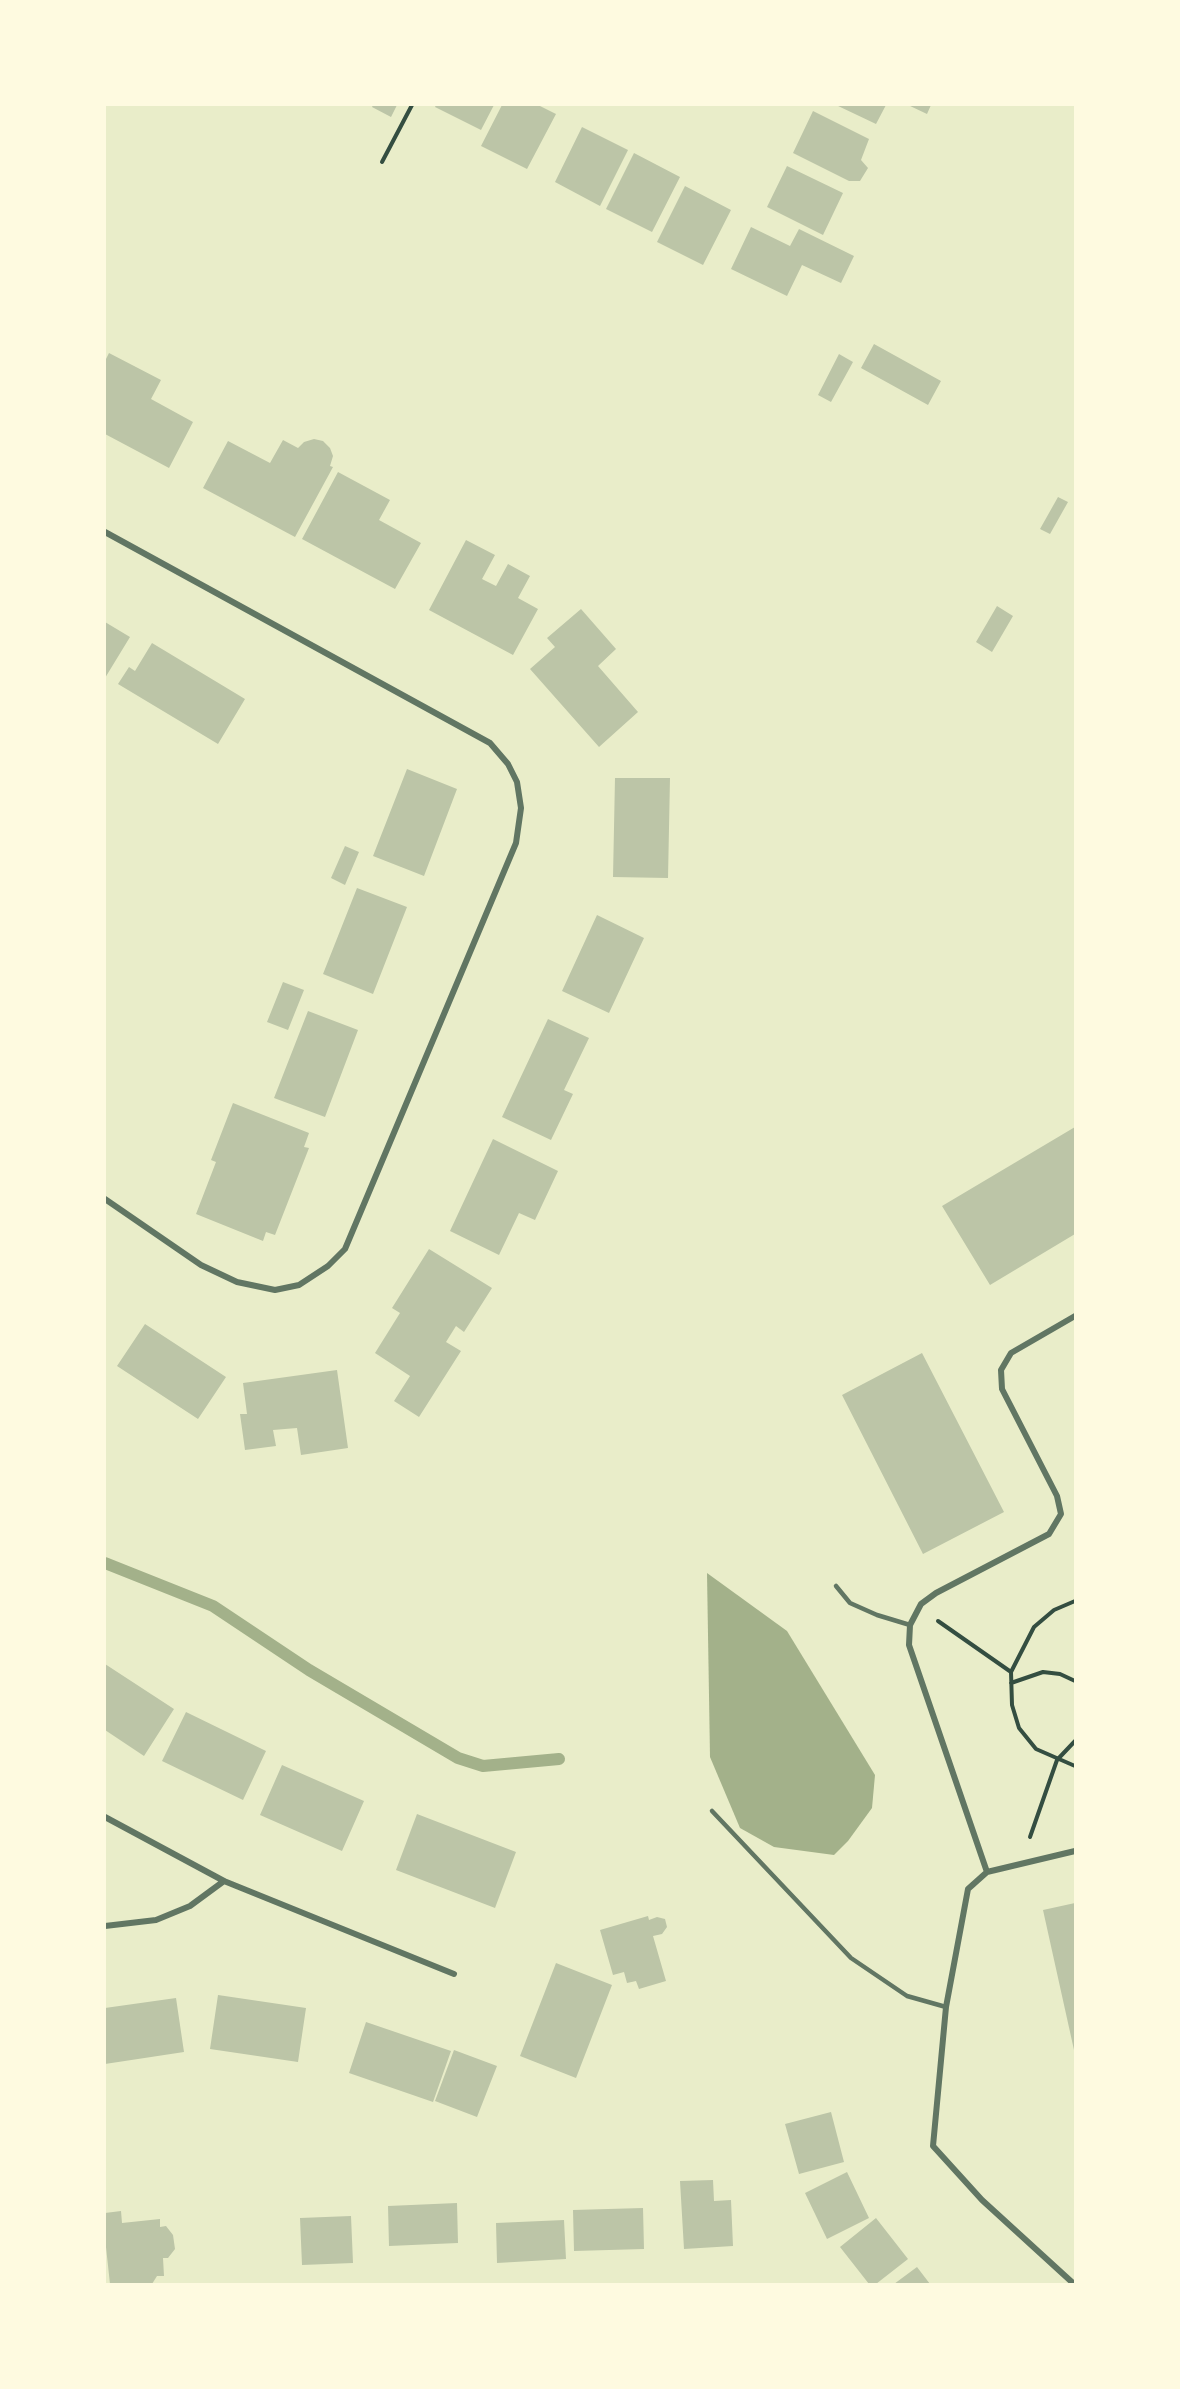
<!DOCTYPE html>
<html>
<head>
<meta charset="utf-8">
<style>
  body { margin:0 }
  #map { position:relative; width:1180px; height:2389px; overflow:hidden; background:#e9edc9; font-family:"DejaVu Sans",sans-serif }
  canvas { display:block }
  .frame { position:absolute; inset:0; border:106px solid #fefae0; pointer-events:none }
</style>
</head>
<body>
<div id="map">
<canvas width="1180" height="2389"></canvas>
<div class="frame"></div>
</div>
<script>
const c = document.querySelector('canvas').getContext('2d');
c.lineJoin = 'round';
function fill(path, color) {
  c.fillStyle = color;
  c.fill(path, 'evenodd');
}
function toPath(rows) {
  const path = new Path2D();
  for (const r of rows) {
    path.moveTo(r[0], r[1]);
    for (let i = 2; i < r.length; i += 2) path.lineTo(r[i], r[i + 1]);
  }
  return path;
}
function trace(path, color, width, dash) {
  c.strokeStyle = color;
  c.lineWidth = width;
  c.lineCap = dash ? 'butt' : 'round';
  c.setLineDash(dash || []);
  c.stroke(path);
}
fill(toPath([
  [707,1573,787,1631,875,1775,872,1808,848,1841,834,1855,774,1847,740,1828,710,1757]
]), '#a3b18a');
trace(toPath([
  [105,1563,213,1606,309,1670,458,1758,483,1766,559,1759]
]), '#a3b18a', 12);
fill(toPath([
  [373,105,397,105,391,117,372,107],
  [436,105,494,105,481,130,435,107],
  [502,105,538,105,556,114,527,169,481,146],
  [836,105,886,105,876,124],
  [908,105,931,105,927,114],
  [813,111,869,139,861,160,868,168,860,181,849,181,793,153],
  [582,127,628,150,600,206,555,182],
  [634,153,680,177,652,232,606,209],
  [787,166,843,193,823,235,767,207],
  [685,186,731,210,703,265,657,242],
  [751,227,790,246,799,229,854,256,841,283,802,265,787,296,731,269],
  [874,344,941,381,928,405,861,368],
  [109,353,161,380,151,399,193,422,169,468,105,434,105,361],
  [839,354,853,362,831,402,818,395],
  [314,439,323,441,330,448,333,456,330,466,333,467,295,537,203,488,228,441,270,463,283,440,298,448,304,442],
  [338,472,390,500,379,520,421,543,395,589,302,539],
  [1058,497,1068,502,1050,534,1040,529],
  [466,540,495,555,482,579,496,586,508,564,530,576,518,598,538,609,513,655,429,610],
  [997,606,1013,616,992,652,976,642],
  [581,609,616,649,598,666,638,712,599,747,530,669,555,647,547,638],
  [105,622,130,637,105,678],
  [152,643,245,699,218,744,118,684,129,667,135,671],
  [407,769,457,789,424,876,373,856],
  [615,778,670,778,668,878,613,877],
  [345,846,359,852,345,885,331,878],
  [357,888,407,907,373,994,323,974],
  [597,915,644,938,609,1013,562,991],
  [283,982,304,990,288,1030,267,1022],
  [308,1011,358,1030,325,1117,274,1098],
  [548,1019,589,1038,564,1090,573,1094,551,1140,502,1117],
  [233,1103,309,1133,304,1147,309,1148,275,1235,266,1232,263,1241,196,1214,216,1162,211,1160],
  [1075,1127,1075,1234,990,1285,942,1206],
  [493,1139,558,1171,535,1220,519,1213,499,1255,450,1231],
  [429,1249,492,1288,464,1332,456,1326,446,1342,461,1351,419,1417,394,1401,410,1376,375,1353,400,1313,392,1308],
  [145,1324,226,1377,198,1419,117,1366],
  [922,1353,1004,1512,923,1554,842,1395],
  [337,1370,348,1448,301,1455,297,1428,273,1430,276,1446,245,1450,240,1414,247,1414,243,1383],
  [105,1664,174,1709,144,1756,105,1730],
  [186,1712,266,1751,243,1800,162,1761],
  [282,1765,364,1801,342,1851,260,1815],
  [417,1814,516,1852,495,1908,396,1870],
  [1075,1903,1075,2050,1074,2050,1043,1910],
  [648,1916,649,1920,657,1917,665,1919,667,1927,662,1934,653,1936,666,1981,639,1989,636,1981,627,1983,624,1972,613,1975,600,1930],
  [556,1963,612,1985,576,2078,520,2056],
  [218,1995,306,2008,298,2062,210,2049],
  [176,1998,184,2052,105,2064,105,2008],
  [366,2022,451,2051,433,2102,349,2073],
  [454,2050,497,2066,477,2117,435,2101],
  [831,2112,844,2162,799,2174,785,2124],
  [847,2172,869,2218,827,2239,805,2193],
  [713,2180,714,2201,731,2200,733,2246,684,2249,680,2181],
  [457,2203,458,2243,389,2246,388,2206],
  [643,2208,644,2249,574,2251,573,2210],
  [121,2211,122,2223,160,2219,160,2227,166,2226,173,2235,175,2249,168,2258,163,2258,164,2276,157,2276,152,2284,110,2284,105,2238,105,2213],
  [351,2216,353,2263,302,2265,300,2218],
  [876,2218,908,2259,876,2284,869,2284,840,2247],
  [564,2220,566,2259,497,2263,496,2223],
  [917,2267,930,2284,894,2284]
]), '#bcc5a7');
trace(toPath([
  [382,162,412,105],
  [1075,1601,1054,1610,1034,1627,1011,1672,1012,1705,1019,1728,1036,1749,1075,1766],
  [938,1621,1011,1672],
  [1011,1683,1043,1672,1060,1674,1075,1681],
  [1030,1837,1057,1760,1075,1741]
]), '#344e41', 4);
trace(toPath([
  [836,1586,850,1603,877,1615,910,1625],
  [712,1811,851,1958,907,1996,946,2007]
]), '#617663', 4.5);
trace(toPath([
  [105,532,490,743,508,764,517,782,521,808,516,843,345,1249,328,1266,299,1285,275,1290,237,1282,201,1265,105,1199],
  [105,1817,224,1881,454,1974],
  [987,1872,909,1645,910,1625,921,1604,936,1593,1049,1534,1061,1514,1057,1496,1002,1389,1001,1370,1011,1353,1075,1316],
  [105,1926,156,1920,190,1906,224,1881],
  [1074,2284,982,2200,933,2146,946,2007,968,1889,987,1872,1075,1851]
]), '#617663', 6);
</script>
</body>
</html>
